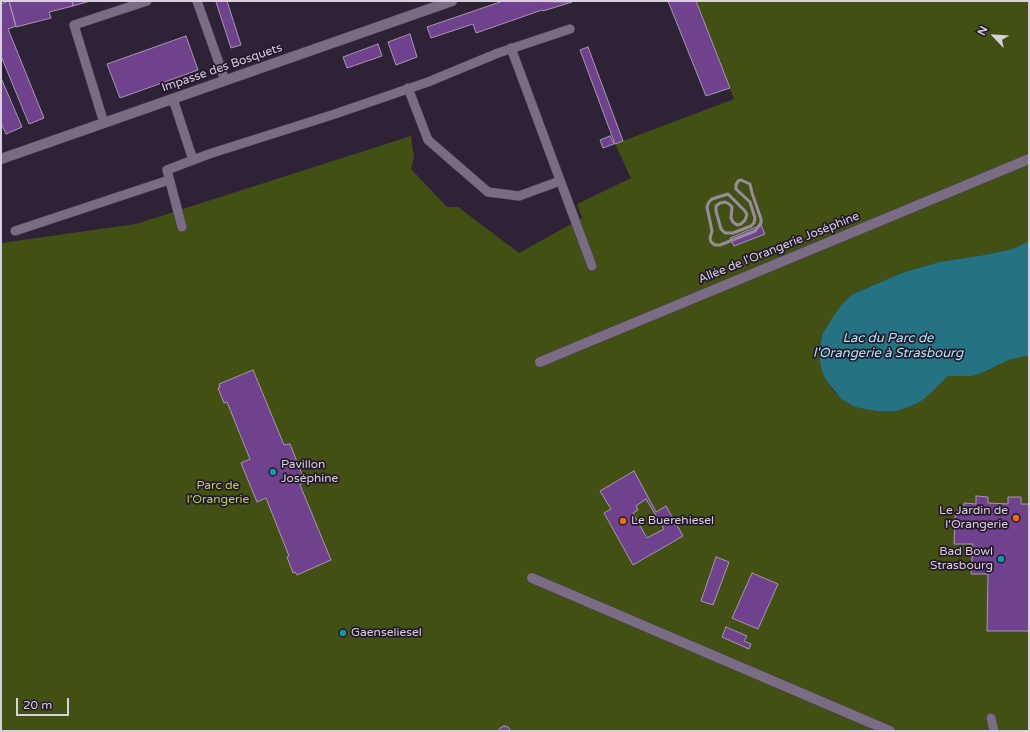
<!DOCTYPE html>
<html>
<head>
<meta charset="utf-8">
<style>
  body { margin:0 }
  #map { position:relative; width:1030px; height:732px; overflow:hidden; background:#2e2236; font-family:"Varela Round",sans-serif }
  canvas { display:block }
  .frame { position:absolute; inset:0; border:2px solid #d8d0dd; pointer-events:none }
  .north { position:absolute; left:974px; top:16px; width:40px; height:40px; -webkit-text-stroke:3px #24182b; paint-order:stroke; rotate:295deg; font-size:11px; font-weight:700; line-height:16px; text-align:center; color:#d8d0dd }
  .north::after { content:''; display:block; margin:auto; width:14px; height:18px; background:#d8d0dd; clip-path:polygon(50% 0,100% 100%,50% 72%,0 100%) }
  .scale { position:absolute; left:16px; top:698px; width:53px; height:18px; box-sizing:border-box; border:2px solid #d8d0dd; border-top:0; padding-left:5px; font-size:12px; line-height:14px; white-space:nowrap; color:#d8d0dd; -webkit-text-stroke:3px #24182b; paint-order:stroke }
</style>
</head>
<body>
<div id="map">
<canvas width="1030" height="732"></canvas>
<div class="frame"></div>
<div class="north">N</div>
<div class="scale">20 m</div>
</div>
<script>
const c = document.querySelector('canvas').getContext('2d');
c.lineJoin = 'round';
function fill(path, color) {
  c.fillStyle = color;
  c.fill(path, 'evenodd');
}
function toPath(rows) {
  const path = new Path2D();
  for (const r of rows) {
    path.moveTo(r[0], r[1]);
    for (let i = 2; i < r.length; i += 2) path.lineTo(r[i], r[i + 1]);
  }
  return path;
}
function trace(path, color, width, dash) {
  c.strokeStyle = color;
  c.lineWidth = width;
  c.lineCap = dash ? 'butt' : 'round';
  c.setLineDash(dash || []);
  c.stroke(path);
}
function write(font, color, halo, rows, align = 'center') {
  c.font = font + ' "Varela Round",sans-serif';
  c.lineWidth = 3.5;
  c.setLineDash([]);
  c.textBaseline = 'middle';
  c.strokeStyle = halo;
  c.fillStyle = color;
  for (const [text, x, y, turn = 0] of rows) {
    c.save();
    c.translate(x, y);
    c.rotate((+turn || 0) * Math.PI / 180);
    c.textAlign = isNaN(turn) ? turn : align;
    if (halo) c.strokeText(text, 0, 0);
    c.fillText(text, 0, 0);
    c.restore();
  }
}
fill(toPath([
  [696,1,1029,1,1029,241,1013,249,984,255,939,262,904,272,853,294,822,335,820,348,820,361,826,380,833,390,841,399,877,411,897,411,916,404,948,376,973,376,984,372,1009,360,1020,356,1029,356,1029,731,1,731,1,243,136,224,411,136,414,158,411,169,447,207,458,207,519,253,582,218,577,204,631,178,615,144,734,99]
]), '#435014');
fill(toPath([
  [1029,241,1029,356,1020,357,1009,360,984,372,973,376,948,376,924,399,916,404,897,411,877,411,855,407,841,399,826,380,822,371,820,361,820,348,822,335,833,317,842,304,853,294,904,272,939,262,984,255,1013,249]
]), '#257382');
const building = toPath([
  [8,1,9,1,16,26,8,29,44,118,29,124,1,56,1,4,8,1],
  [9,1,72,1,73,6,49,12,51,18,16,27,9,1],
  [72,1,90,1,73,6,72,1],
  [219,1,227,1,241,45,231,48,216,2,219,1],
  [503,1,572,2,543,11,542,10,476,33,473,24,431,38,427,27,503,1],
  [668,1,696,1,730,88,706,96,668,1],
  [410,34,417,57,396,65,388,42,410,34],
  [186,36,198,70,120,98,107,64,186,36],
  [378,44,382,56,347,68,343,57,378,44],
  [588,47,623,141,615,144,580,50,588,47],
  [1,78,22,127,6,134,1,123,1,78],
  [610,136,614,144,603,148,600,140,610,136],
  [761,225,765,234,734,246,730,238,761,225],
  [253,370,284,445,290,444,305,482,300,485,331,560,297,575,295,572,293,573,287,557,289,556,266,498,257,502,241,463,250,459,227,402,224,403,218,388,220,387,219,384,253,370],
  [634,471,656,512,666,506,683,536,633,565,604,513,611,509,600,491,634,471],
  [646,499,664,529,647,538,633,513,638,510,636,506,646,499],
  [976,496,988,497,988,503,1008,504,1008,497,1021,497,1021,504,1029,504,1029,631,987,631,988,574,971,574,973,544,954,544,955,516,957,516,958,509,964,510,964,503,976,504,976,496],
  [716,557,729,562,713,605,701,601,716,557],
  [752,573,778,584,758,629,732,618,752,573],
  [726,627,747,636,744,641,751,644,749,649,722,637,726,627],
  [504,726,508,727,511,731,498,731,500,728,504,726]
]);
fill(building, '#70418d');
trace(building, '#a798b1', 1);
const service = toPath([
  [197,1,225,80],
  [511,48,592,266],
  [408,88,428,140,488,192,519,196,560,181],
  [173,99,193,160,209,154,335,114,428,82,498,53,570,29],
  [104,123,74,25,147,1],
  [182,227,167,170,193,160],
  [15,231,169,180],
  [991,718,994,731]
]);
const pedestrian = toPath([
  [540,362,1029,159],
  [532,578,890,731]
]);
const minor = toPath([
  [1,159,452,1]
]);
trace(service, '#483e4f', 10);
trace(pedestrian, '#483e4f', 11);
trace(minor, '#483e4f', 11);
trace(service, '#796c83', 9);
trace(pedestrian, '#796c83', 10);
trace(minor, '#796c83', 10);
trace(toPath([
  [741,180,750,184,752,193,761,219,761,223,755,231,720,245,715,245,711,242,710,238,712,231,707,207,709,202,712,199,728,194,745,211,747,215,745,220,741,224,737,225,733,222,731,218,732,207,729,204,725,202,720,203,716,206,716,211,721,229,725,233,733,233,751,226,754,223,755,218,750,202,736,189,736,185,738,181,741,180]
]), '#968c9c', 3);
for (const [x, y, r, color] of [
  [273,472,4,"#0f9aa8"],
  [1016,518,4,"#e8710a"],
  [623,521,4,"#e8710a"],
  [1001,559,4,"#0f9aa8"],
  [343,633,4,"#0f9aa8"]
]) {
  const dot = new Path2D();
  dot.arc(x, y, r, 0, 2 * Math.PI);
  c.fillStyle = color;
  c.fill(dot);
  trace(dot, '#24182b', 1.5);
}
write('12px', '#d8d0dd', '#24182b', [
  ["Impasse des Bosquets",222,68,-19],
  ["Allée de l'Orangerie Joséphine",779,248,-22]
]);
write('12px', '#d8d0dd', '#24182b', [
  ["Pavillon",281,465],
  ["Joséphine",281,479],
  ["Le Jardin de",1008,511,"right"],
  ["l'Orangerie",1008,525,"right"],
  ["Le Buerehiesel",631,521],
  ["Bad Bowl",993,552,"right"],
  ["Strasbourg",993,566,"right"],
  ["Gaenseliesel",351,633]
], 'left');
write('12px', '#b8d451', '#24182b', [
  ["Parc de",218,486],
  ["l'Orangerie",218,500]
]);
write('italic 13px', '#ade9f6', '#24182b', [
  ["Lac du Parc de",888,339],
  ["l'Orangerie à Strasbourg",888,354]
]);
</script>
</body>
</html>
